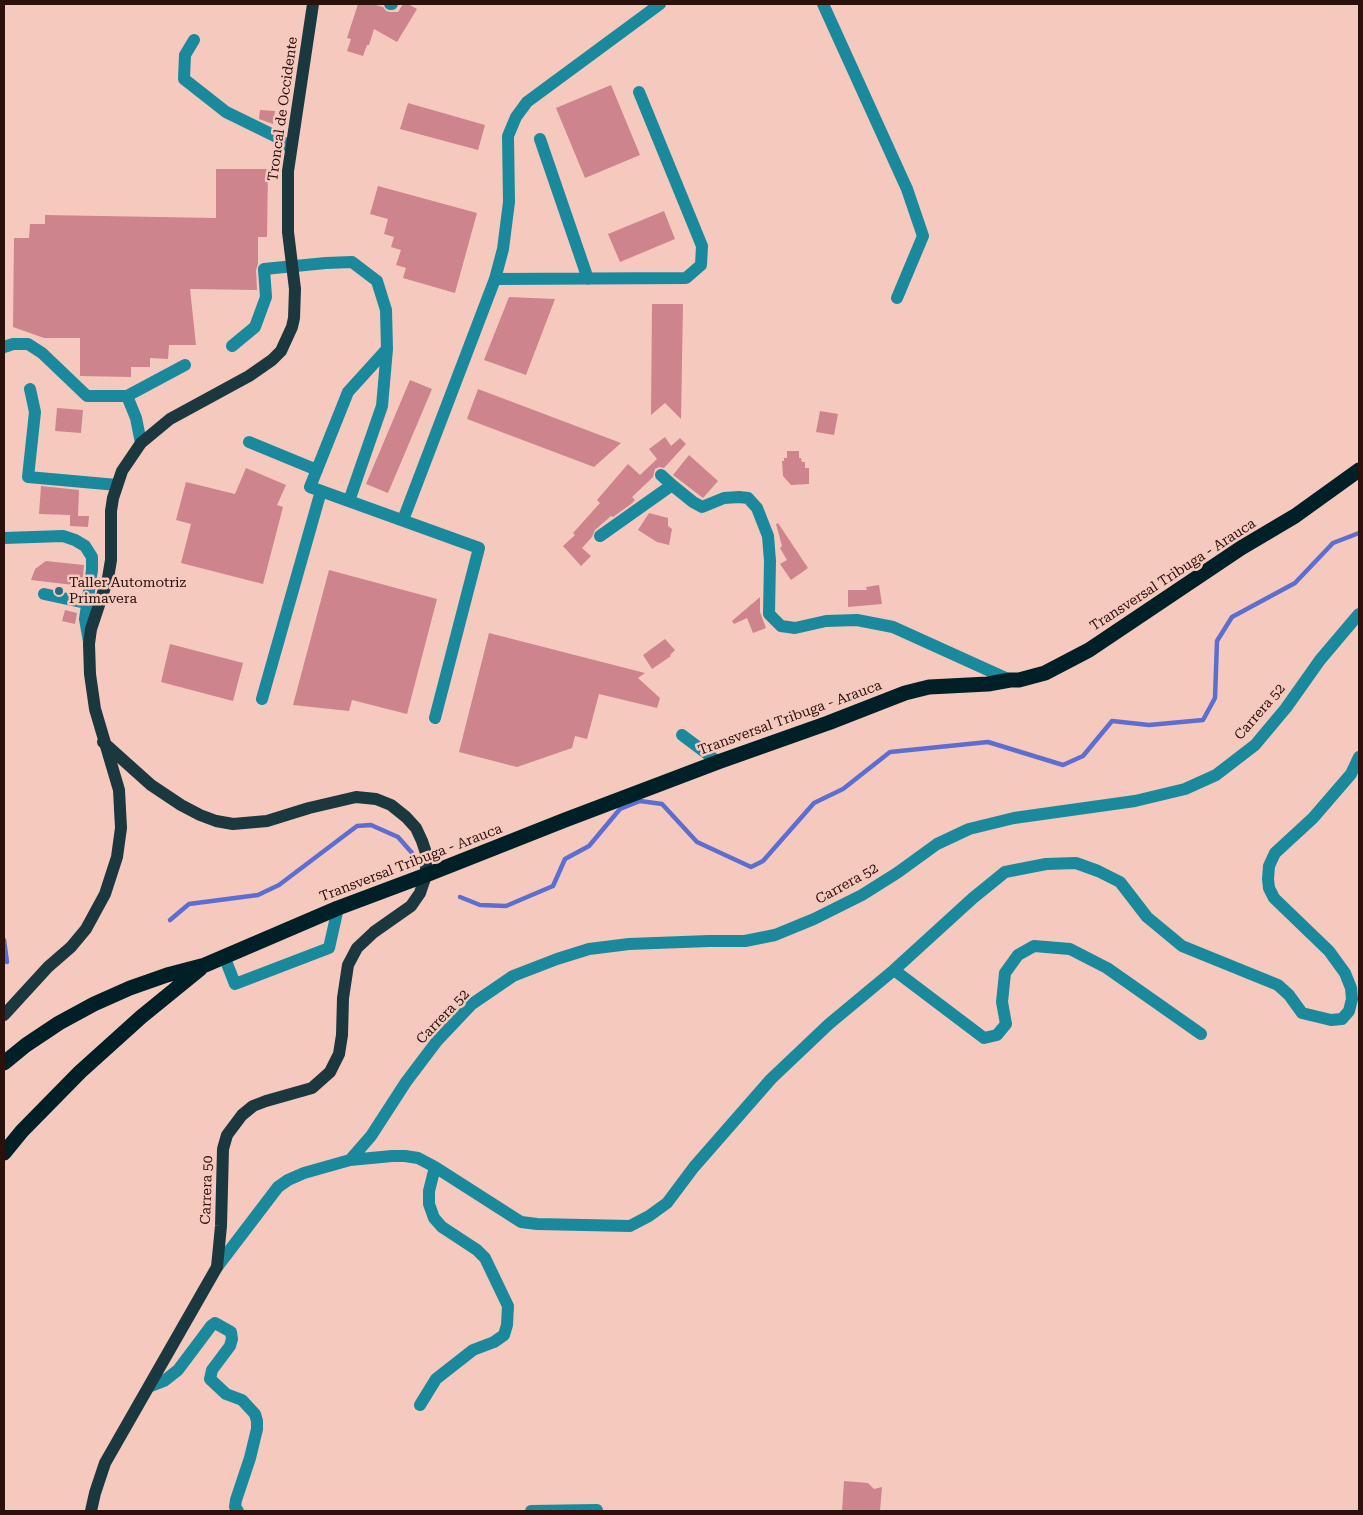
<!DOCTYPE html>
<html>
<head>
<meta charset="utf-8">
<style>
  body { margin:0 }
  #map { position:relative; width:1363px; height:1515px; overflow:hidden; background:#f6c9be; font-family:"Roboto Serif",serif }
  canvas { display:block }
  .frame { position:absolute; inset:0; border:5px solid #2b110c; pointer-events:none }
</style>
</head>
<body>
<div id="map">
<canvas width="1363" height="1515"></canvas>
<div class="frame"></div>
</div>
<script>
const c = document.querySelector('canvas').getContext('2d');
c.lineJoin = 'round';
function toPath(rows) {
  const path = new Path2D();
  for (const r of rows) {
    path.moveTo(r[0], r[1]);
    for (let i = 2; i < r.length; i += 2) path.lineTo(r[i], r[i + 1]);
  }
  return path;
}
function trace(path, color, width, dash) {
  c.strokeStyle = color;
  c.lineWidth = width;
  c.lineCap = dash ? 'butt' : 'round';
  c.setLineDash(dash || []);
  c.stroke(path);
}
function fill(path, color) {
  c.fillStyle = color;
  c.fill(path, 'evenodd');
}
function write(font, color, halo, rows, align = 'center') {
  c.font = font + ' "Roboto Serif",serif';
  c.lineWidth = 5;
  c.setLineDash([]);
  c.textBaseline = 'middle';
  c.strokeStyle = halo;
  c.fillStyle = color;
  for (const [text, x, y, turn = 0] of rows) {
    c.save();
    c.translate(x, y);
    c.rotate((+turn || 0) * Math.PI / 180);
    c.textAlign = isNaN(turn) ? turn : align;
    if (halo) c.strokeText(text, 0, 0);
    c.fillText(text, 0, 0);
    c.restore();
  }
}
trace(toPath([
  [460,897,480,905,506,906,553,886,565,859,589,846,620,809,640,801,662,804,697,842,751,867,763,861,814,803,843,789,890,752,988,742,1063,765,1083,756,1112,721,1149,725,1203,720,1215,698,1217,641,1232,617,1295,583,1333,543,1359,533],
  [170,920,189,904,258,895,279,885,357,826,371,825,398,837,420,862],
  [4,940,7,962]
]), '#5c6ed0', 4.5);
fill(toPath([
  [358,4,372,4,383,7,386,11,390,12,398,12,403,4,408,4,417,9,397,42,374,29,369,45,367,45,363,56,347,51,351,39,347,38],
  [611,85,640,155,585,178,556,108],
  [408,103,485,125,478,150,400,129],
  [260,110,275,111,273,124,259,119],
  [216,169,268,169,267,237,258,237,258,264,256,270,257,290,190,289,196,345,169,345,168,359,150,358,150,367,131,367,131,377,80,376,80,338,44,338,13,327,14,238,29,238,30,224,45,224,45,215,216,218],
  [378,186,477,213,455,293,403,278,406,268,396,265,401,250,391,247,394,237,384,234,388,219,370,214],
  [664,211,675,239,620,262,608,234],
  [509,297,555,299,526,375,484,360],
  [652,304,683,304,681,419,665,403,651,415],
  [410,380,432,389,388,493,366,484],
  [478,389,621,443,594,467,467,419],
  [57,408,83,410,81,433,55,431],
  [820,411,838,414,834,435,816,432],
  [665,437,671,446,680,438,686,444,664,468,659,467,655,469,653,477,632,497,635,500,631,504,613,517,611,516,595,530,592,537,582,548,591,556,581,566,563,546,575,535,573,533,600,503,597,500,628,464,640,475,657,459,649,449],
  [787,451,799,451,799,458,801,458,802,462,805,462,805,468,809,468,809,484,791,485,783,476,782,461,784,461,784,458,787,458],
  [689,455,718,481,703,498,673,475],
  [246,468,286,485,277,505,283,507,263,584,181,563,191,524,176,520,186,482,235,494],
  [41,486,79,490,78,516,89,516,88,527,70,526,70,515,39,514],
  [649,513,668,518,668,526,672,529,669,545,657,542,638,530],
  [778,523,808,568,791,580,780,564,787,560,780,548,782,546,776,524],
  [46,561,84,565,82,586,31,580,35,569],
  [329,570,437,599,407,714,352,700,349,711,293,705],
  [879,585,882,604,848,607,848,590,867,590,866,587],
  [760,597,760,612,766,628,753,633,747,618,734,624,732,621],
  [65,610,77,613,75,624,62,621],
  [489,633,645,673,638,678,660,698,657,708,599,694,587,739,575,736,572,748,517,767,459,752],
  [665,639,675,650,670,655,671,656,652,669,643,655],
  [170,644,243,663,233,701,161,682],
  [844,1481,868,1483,874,1489,882,1487,880,1511,842,1511]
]), '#cd848c');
trace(toPath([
  [390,4,392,4],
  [823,4,907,189,923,236,897,298],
  [194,40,185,55,184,79,226,112,273,135,291,148],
  [540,139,588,279],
  [495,279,686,278,701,265,702,246,639,92],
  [232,346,255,327,266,297,264,269,326,263,352,262,377,281,386,310,387,349,382,406,349,501],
  [4,347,13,344,28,344,42,353,87,396,127,396,136,418,141,443],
  [387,349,348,392,310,487,479,548,435,718],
  [30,389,35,412,28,477,117,485],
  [127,396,185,365],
  [249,442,317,470],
  [661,475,672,485],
  [403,520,495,279,503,249,509,202,508,136,516,117,527,102,660,4],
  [600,536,672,485,693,502,702,507,724,498,739,497,748,498,757,508,768,536,770,561,769,614,781,626,795,628,826,621,857,620,893,627,1010,680],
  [4,538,63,536,75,540,85,546,92,557,92,570,85,619,89,642],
  [44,594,86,603],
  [262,699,321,491],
  [682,735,718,762],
  [224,956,235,984,329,948,338,908],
  [894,970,984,1038,997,1035,1006,1024,1002,1002,1005,973,1018,955,1034,946,1070,949,1107,968,1201,1034],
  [350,1160,371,1136,406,1082,437,1041,472,1004,513,976,557,959,589,949,629,944,709,941,745,941,775,935,814,919,862,895,897,873,937,844,969,829,1014,818,1135,801,1185,789,1216,775,1255,745,1286,708,1320,660,1359,614],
  [217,1267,278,1187,288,1180,304,1173,350,1160,392,1156,405,1156,418,1158,435,1167,521,1222,537,1224,630,1226,649,1216,667,1203,694,1167,771,1079,829,1024,894,970,973,898,1005,872,1046,864,1076,863,1098,871,1120,882,1147,917,1182,946,1278,985,1289,995,1302,1013,1331,1020,1342,1019,1349,1011,1352,999,1351,988,1345,973,1329,951,1274,898,1269,888,1268,879,1269,866,1275,853,1313,818,1351,774,1359,757],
  [151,1386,164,1381,178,1370,211,1326,215,1323,231,1332,232,1339,230,1346,212,1370,210,1379,226,1394,242,1400,255,1414,257,1421,257,1429,250,1458,236,1500,235,1507,238,1511],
  [420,1405,436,1379,473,1350,494,1342,504,1335,507,1325,508,1306,485,1258,477,1250,442,1227,434,1218,429,1204,429,1191,435,1167],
  [531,1511,597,1510]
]), '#1b899c', 12);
trace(toPath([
  [4,1015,48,967,71,947,86,929,105,894,117,857,121,828,119,790,95,709,90,674,89,644,91,629,108,578,111,560,111,511,113,498,122,471,141,443,170,419,249,376,272,360,281,351,292,327,294,318,295,289,288,232,288,171,313,4],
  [91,1511,95,1493,105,1463,217,1267,221,1226,223,1149,227,1135,242,1115,253,1106,266,1101,312,1088,330,1072,339,1054,342,1035,343,998,348,965,357,948,374,932,411,906,420,893,426,875,426,853,422,841,416,828,406,817,391,805,376,799,356,797,309,808,267,821,233,824,216,821,200,815,181,805,151,785,103,742]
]), '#1b383e', 12);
trace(toPath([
  [4,1063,26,1045,59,1023,94,1004,130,988,167,975,205,965,338,908,426,875,565,820,718,762,828,723,905,693,929,687,988,684,1010,680,1019,680,1045,673,1089,650,1241,548,1295,516,1359,470],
  [4,1153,22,1131,80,1072,141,1017,200,969]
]), '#002027', 15);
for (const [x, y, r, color] of [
  [59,591,5,"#276d7b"]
]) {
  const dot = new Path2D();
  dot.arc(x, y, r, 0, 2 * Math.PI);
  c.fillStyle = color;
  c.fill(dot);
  trace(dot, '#f6c9be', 2);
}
write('14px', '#2b110c', '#f6c9be', [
  ["Troncal de Occidente",283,109,-82],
  ["Transversal Tribuga - Arauca",1173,575,-33],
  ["Carrera 52",1260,712,-49],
  ["Transversal Tribuga - Arauca",790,718,-20],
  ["Transversal Tribuga - Arauca",411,863,-21],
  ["Carrera 52",847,884,-29],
  ["Carrera 52",443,1017,-46],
  ["Carrera 50",207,1190,-88]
]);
write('14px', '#2b110c', '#f6c9be', [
  ["Taller Automotriz",69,583],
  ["Primavera",69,599]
], 'left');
</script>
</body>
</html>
